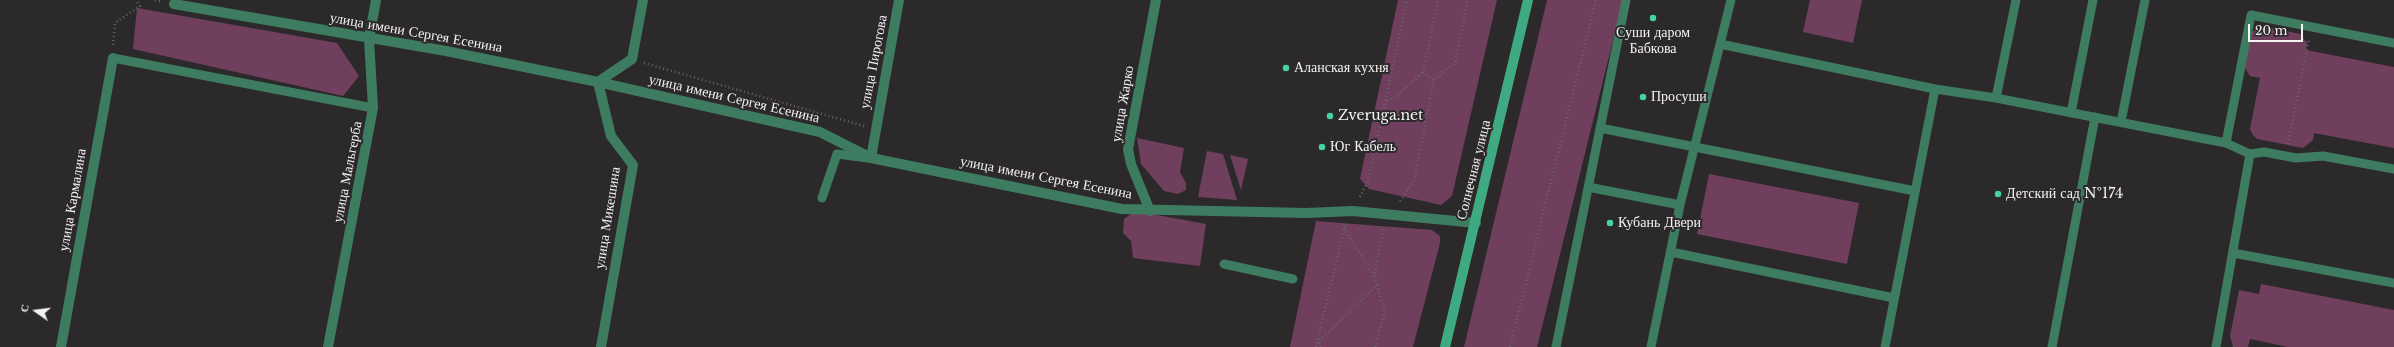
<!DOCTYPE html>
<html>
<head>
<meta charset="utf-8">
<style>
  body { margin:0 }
  #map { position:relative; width:2394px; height:347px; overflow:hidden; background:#2c292b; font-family:"Libre Baskerville",serif }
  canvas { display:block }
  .north { position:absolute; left:16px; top:291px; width:40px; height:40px; -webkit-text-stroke:3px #2c292b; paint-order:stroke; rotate:284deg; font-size:11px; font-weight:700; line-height:16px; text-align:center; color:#f4f2f3 }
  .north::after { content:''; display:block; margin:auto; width:14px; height:18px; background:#f4f2f3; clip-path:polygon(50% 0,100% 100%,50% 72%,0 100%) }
  .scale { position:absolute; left:2248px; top:24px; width:55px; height:18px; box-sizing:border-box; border:2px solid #f4f2f3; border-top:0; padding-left:5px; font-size:12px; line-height:14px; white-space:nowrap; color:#f4f2f3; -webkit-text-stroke:3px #2c292b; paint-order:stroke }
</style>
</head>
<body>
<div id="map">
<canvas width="2394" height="347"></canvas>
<div class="north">С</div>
<div class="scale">20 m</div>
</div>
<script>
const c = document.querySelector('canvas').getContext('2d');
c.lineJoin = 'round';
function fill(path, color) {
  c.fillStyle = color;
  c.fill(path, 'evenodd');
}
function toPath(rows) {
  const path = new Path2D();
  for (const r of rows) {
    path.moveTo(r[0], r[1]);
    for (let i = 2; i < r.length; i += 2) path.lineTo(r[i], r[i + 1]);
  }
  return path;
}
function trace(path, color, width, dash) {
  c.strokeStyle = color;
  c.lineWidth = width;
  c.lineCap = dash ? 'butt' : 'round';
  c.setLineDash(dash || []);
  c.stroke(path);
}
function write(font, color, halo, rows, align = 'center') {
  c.font = font + ' "Libre Baskerville",serif';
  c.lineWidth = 4;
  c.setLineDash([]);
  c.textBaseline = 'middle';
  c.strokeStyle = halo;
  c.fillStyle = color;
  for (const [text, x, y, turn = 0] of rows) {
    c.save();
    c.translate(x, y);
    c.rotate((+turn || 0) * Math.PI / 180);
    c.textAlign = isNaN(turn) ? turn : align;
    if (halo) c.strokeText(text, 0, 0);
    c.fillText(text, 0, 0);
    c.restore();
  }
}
fill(toPath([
  [1398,0,1497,0,1452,196,1441,205,1369,189,1360,179],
  [1547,0,1623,0,1537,347,1464,347],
  [1810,0,1862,0,1853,43,1803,32],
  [137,8,337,43,359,76,343,96,133,49],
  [2261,26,2300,34,2307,43,2306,50,2394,67,2394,148,2314,133,2313,140,2303,148,2257,139,2253,135,2250,129,2260,78,2250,76,2245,68,2252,32],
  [1137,138,1184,148,1180,172,1186,183,1186,190,1178,194,1164,191,1141,164],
  [1207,151,1223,154,1237,200,1198,197],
  [1230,155,1248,159,1241,190],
  [1709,174,1859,203,1847,264,1697,234],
  [1135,211,1206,224,1200,266,1133,258,1131,241,1123,233,1124,219],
  [1316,221,1432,230,1440,236,1440,243,1413,347,1290,347],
  [2261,284,2394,310,2394,347,2288,347,2250,339,2248,347,2233,347,2230,336,2239,290,2259,294]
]), '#703f5e');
trace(toPath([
  [155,0,162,2],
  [113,45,115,23,140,6,136,0],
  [644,63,864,126],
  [1434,80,1455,62,1468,0],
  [1387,101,1398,95,1423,72],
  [2288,144,2309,39],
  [1360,197,1368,181,1407,0],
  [1400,201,1414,181,1434,80,1423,72,1438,0],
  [1344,228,1374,276],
  [1316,347,1345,225],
  [1321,347,1318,342,1377,285,1374,276,1384,227],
  [1375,347,1385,311,1377,285],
  [1510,347,1596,0]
]), '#696668', 2.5, [1, 3]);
trace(toPath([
  [1720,44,1935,89,1996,98,2226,143,2250,154,2264,152,2296,158,2323,156,2394,169],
  [113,58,373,108],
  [1996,98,2016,0],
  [2071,113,2093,0],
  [2121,122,2145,0],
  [1600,128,1915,191],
  [2226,143,2251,15,2394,43],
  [1588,187,1680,205],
  [822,198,837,154,868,158],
  [1671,252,1894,298],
  [2233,253,2394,283],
  [1224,264,1293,279],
  [1556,347,1626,0],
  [1651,347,1680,205,1731,0],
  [1885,347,1935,89],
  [2052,347,2095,117],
  [2216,347,2250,154]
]), '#3e7c62', 9);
trace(toPath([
  [174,4,446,51,598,82,820,132,871,158,1122,209,1306,213,1353,211,1476,223],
  [598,82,611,136,633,165,601,347],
  [598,82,632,59,643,0],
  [871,158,899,0],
  [1150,211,1131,164,1128,149,1156,0],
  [61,347,113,58],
  [328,347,373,108,369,39,376,0]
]), '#3e7c62', 10);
trace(toPath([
  [1445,347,1528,0]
]), '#3eaa82', 10);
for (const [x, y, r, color] of [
  [1653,18,4,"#43d4a0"],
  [1286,68,4,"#43d4a0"],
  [1643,97,4,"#43d4a0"],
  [1330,116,4,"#43d4a0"],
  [1322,147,4,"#43d4a0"],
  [1998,194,4,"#43d4a0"],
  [1610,223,4,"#43d4a0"]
]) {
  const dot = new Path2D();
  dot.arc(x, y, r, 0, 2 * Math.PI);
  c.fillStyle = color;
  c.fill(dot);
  trace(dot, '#2c292b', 1.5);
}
write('14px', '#f4f2f3', '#2c292b', [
  ["улица имени Сергея Есенина",416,33,10],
  ["улица Пирогова",874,62,-79],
  ["улица имени Сергея Есенина",734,99,13],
  ["улица Жарко",1123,104,-80],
  ["Солнечная улица",1474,170,-76],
  ["улица Мальгерба",348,172,-79],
  ["улица имени Сергея Есенина",1046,178,11],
  ["улица Кармалина",73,200,-80],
  ["улица Микешина",608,218,-81]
]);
write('14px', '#f4f2f3', '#2c292b', [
  ["Суши даром",1653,33,"center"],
  ["Бабкова",1653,49,"center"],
  ["Аланская кухня",1294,68],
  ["Просуши",1651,97],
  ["Zveruga.net",1338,116],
  ["Юг Кабель",1330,147],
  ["Детский сад №174",2006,194],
  ["Кубань Двери",1618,223]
], 'left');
</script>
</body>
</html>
